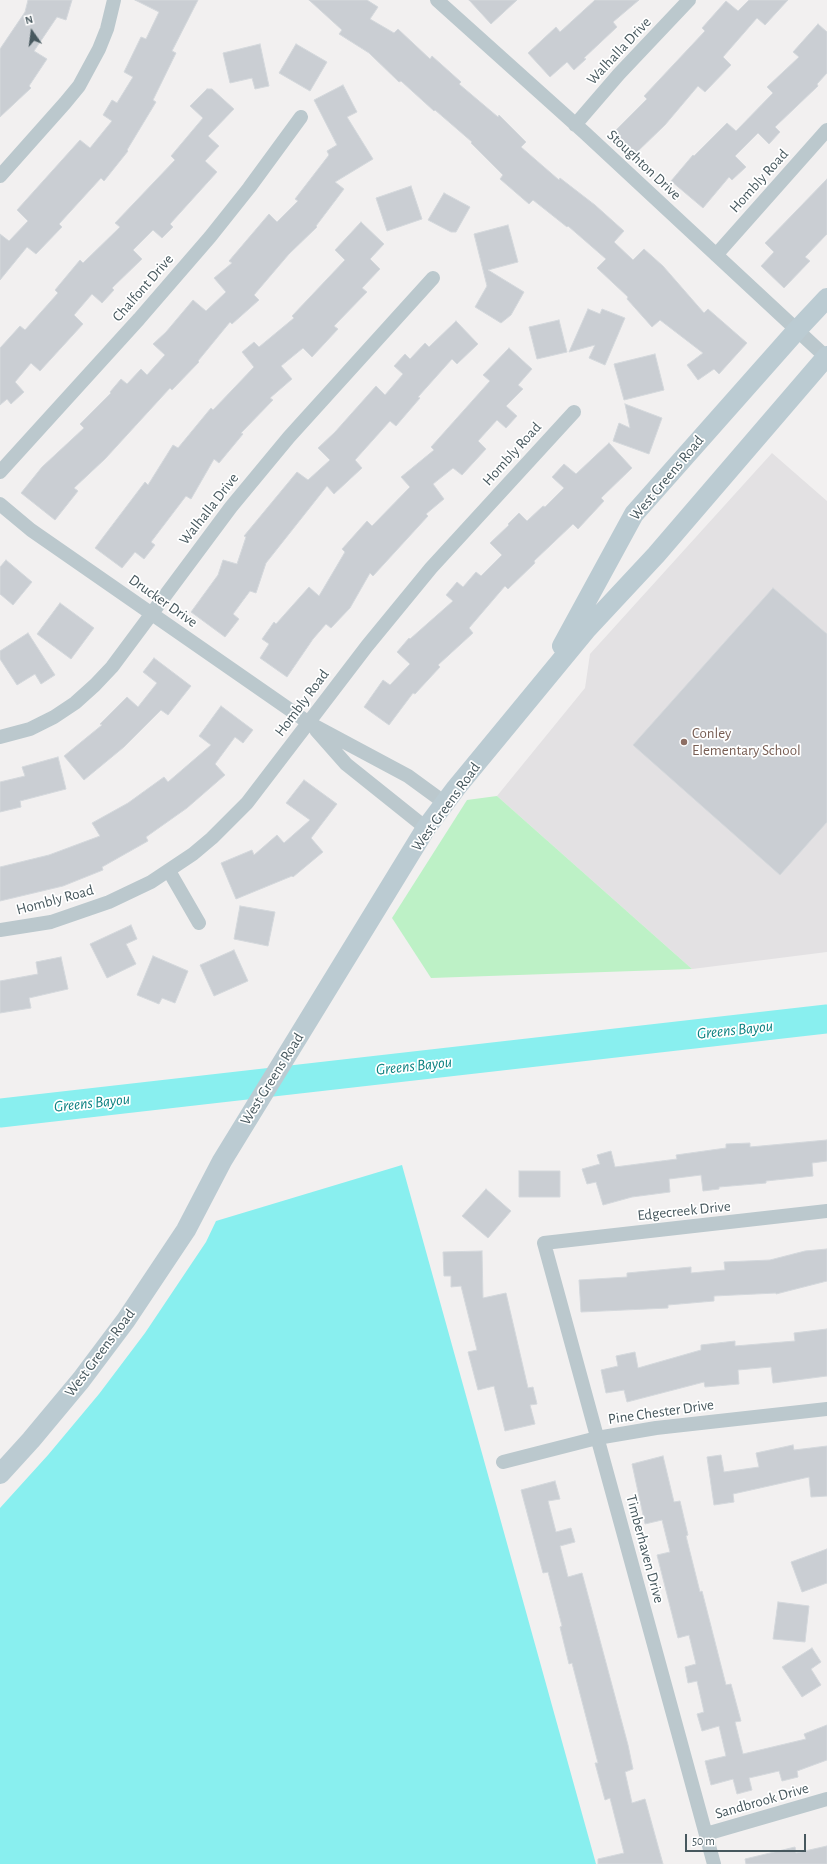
<!DOCTYPE html>
<html>
<head>
<meta charset="utf-8">
<style>
  body { margin:0 }
  #map { position:relative; width:827px; height:1864px; overflow:hidden; background:#f2f0f0; font-family:"Alegreya Sans",sans-serif }
  canvas { display:block }
  .north { position:absolute; left:12px; top:12px; width:40px; height:40px; -webkit-text-stroke:3px #fff; paint-order:stroke; rotate:346deg; font-size:11px; font-weight:700; line-height:16px; text-align:center; color:#47585e }
  .north::after { content:''; display:block; margin:auto; width:14px; height:18px; background:#47585e; clip-path:polygon(50% 0,100% 100%,50% 72%,0 100%) }
  .scale { position:absolute; left:685px; top:1834px; width:121px; height:18px; box-sizing:border-box; border:2px solid #47585e; border-top:0; padding-left:5px; font-size:12px; line-height:14px; white-space:nowrap; color:#47585e; -webkit-text-stroke:3px #fff; paint-order:stroke }
</style>
</head>
<body>
<div id="map">
<canvas width="827" height="1864"></canvas>
<div class="north">N</div>
<div class="scale">50 m</div>
</div>
<script>
const c = document.querySelector('canvas').getContext('2d');
c.lineJoin = 'round';
function fill(path, color) {
  c.fillStyle = color;
  c.fill(path, 'evenodd');
}
function toPath(rows) {
  const path = new Path2D();
  for (const r of rows) {
    path.moveTo(r[0], r[1]);
    for (let i = 2; i < r.length; i += 2) path.lineTo(r[i], r[i + 1]);
  }
  return path;
}
function trace(path, color, width, dash) {
  c.strokeStyle = color;
  c.lineWidth = width;
  c.lineCap = dash ? 'butt' : 'round';
  c.setLineDash(dash || []);
  c.stroke(path);
}
function write(font, color, halo, rows, align = 'center') {
  c.font = font + ' "Alegreya Sans",sans-serif';
  c.lineWidth = 3.5;
  c.setLineDash([]);
  c.textBaseline = 'middle';
  c.strokeStyle = halo;
  c.fillStyle = color;
  for (const [text, x, y, turn = 0] of rows) {
    c.save();
    c.translate(x, y);
    c.rotate((+turn || 0) * Math.PI / 180);
    c.textAlign = isNaN(turn) ? turn : align;
    if (halo) c.strokeText(text, 0, 0);
    c.fillText(text, 0, 0);
    c.restore();
  }
}
fill(toPath([
  [772,453,827,501,827,952,692,969,497,796,585,688,590,654]
]), '#e3e1e3');
fill(toPath([
  [497,796,692,969,431,978,392,918,467,800]
]), '#bdf1c6');
fill(toPath([
  [402,1165,596,1864,0,1864,0,1508,48,1455,99,1394,145,1333,206,1242,216,1221]
]), '#89efef');
trace(toPath([
  [0,1113,827,1019]
]), '#89efef', 29);
const building = toPath([
  [28,0,72,0,66,20,57,17,34,51,47,59,29,86,31,88,0,117,0,49,25,12,28,0],
  [135,0,198,0,172,51,176,53,153,100,156,102,127,150,128,151,104,181,101,178,59,224,62,227,36,254,27,247,0,280,0,234,9,241,28,221,17,210,80,140,90,148,112,121,103,115,112,100,117,103,133,77,124,72,141,37,146,39,159,12,135,0],
  [309,0,367,0,378,7,370,19,394,33,398,29,430,59,432,56,461,82,459,84,498,117,499,115,526,142,521,147,559,180,560,178,595,205,624,231,614,242,633,260,644,249,663,266,704,313,708,309,747,343,719,374,714,369,698,380,687,365,703,353,660,320,652,327,627,299,628,297,597,268,606,259,568,226,567,227,533,200,529,204,500,179,503,175,471,143,472,142,435,110,434,111,401,81,399,82,369,53,339,34,342,30,309,0],
  [469,0,517,0,491,24,469,0],
  [595,0,639,0,613,22,617,27,584,58,586,59,574,70,567,62,550,77,528,53,556,27,560,32,595,0],
  [749,0,788,0,765,25,757,18,723,57,731,65,705,92,698,86,665,125,635,154,614,132,647,99,644,96,705,31,702,28,726,1,738,11,749,0],
  [818,24,827,32,827,73,817,84,818,86,775,127,780,132,769,144,758,133,735,156,746,167,732,180,729,177,703,208,671,181,693,155,694,156,727,123,736,131,773,93,767,87,799,57,793,52,818,24],
  [260,44,269,86,255,89,252,78,230,83,223,53,260,44],
  [296,44,327,62,310,91,279,73,296,44],
  [343,85,357,112,347,117,373,159,335,182,344,189,316,226,317,227,289,254,254,295,259,300,232,324,230,322,198,361,199,362,172,390,170,388,105,459,74,488,78,491,55,520,21,493,42,467,84,428,80,424,111,393,110,392,121,379,127,384,141,369,147,375,165,355,153,344,166,332,193,300,206,311,226,292,214,278,232,263,229,261,269,214,277,222,298,201,295,199,329,155,327,151,337,145,314,100,343,85],
  [207,89,212,89,234,109,208,136,219,146,205,161,217,172,170,224,173,227,162,238,153,230,133,250,142,259,112,288,114,290,102,303,92,294,74,315,83,324,40,371,31,363,15,382,24,392,11,404,7,399,0,405,0,348,20,326,25,330,58,293,55,290,80,260,83,263,120,227,115,223,175,160,171,156,203,118,190,106,207,89],
  [827,179,827,234,805,257,810,261,784,288,761,266,774,252,765,243,827,179],
  [411,186,422,219,387,231,376,198,411,186],
  [444,193,470,207,456,232,451,232,428,220,444,193],
  [361,222,384,244,370,259,380,269,362,288,367,292,334,326,338,329,312,357,303,348,281,366,292,379,270,398,273,400,241,433,243,434,219,463,214,459,191,499,186,496,151,542,155,545,144,559,135,552,122,568,95,548,145,482,148,485,173,445,178,448,211,408,213,410,254,367,242,352,254,342,259,347,294,318,292,316,345,260,335,250,361,222],
  [508,225,518,262,488,270,524,292,511,315,501,323,475,307,487,286,474,234,508,225],
  [588,309,600,314,602,309,625,318,605,365,589,358,595,345,569,352,588,309],
  [559,320,567,352,537,359,529,327,559,320],
  [456,321,478,344,457,364,452,359,418,397,420,398,396,426,390,421,355,460,362,468,334,494,327,486,266,563,256,593,250,591,233,614,239,619,225,637,191,612,218,575,223,560,237,564,246,537,244,536,297,472,308,480,330,460,318,448,335,432,376,386,385,395,403,374,394,366,405,354,410,359,425,343,429,347,456,321],
  [509,348,532,369,518,385,523,389,506,406,517,416,506,428,497,420,478,441,486,449,462,475,453,468,433,484,444,499,426,514,428,516,373,576,370,573,350,608,331,628,326,624,313,639,287,677,260,658,269,644,262,639,274,622,276,624,309,587,319,596,345,552,342,549,367,521,372,526,410,487,401,477,434,450,431,447,490,381,483,375,509,348],
  [655,354,664,390,624,400,614,364,655,354],
  [625,404,662,418,649,454,613,441,619,423,630,428,625,404],
  [609,443,632,468,601,498,604,501,578,529,573,524,534,561,535,563,508,589,505,586,469,628,473,633,438,665,440,667,415,694,413,693,389,725,364,707,383,680,390,685,410,664,397,652,409,638,410,639,453,601,446,595,457,582,463,587,476,572,481,576,502,555,490,543,509,525,508,524,519,513,527,521,543,506,545,507,564,488,552,477,564,464,576,474,609,443],
  [6,560,32,582,13,605,0,594,0,567,6,560],
  [773,588,827,634,827,822,780,875,633,745,773,588],
  [60,603,94,628,71,659,37,634,60,603],
  [28,633,55,675,41,684,35,674,17,685,0,659,0,651,28,633],
  [154,658,191,686,168,715,161,710,124,747,84,780,64,756,102,725,100,724,127,697,138,707,157,683,143,672,154,658],
  [221,706,253,730,243,743,235,737,215,764,225,775,187,808,146,837,148,841,102,867,103,870,63,886,0,901,0,867,49,855,100,836,92,823,128,803,164,777,168,782,211,745,199,736,221,706],
  [58,757,66,789,20,801,21,807,0,812,0,782,25,776,22,767,58,757],
  [304,780,337,804,311,838,323,852,293,877,292,876,236,899,221,863,252,850,254,855,277,835,284,843,310,820,286,803,304,780],
  [240,906,275,912,268,946,234,939,240,906],
  [131,925,137,939,126,944,136,964,107,978,90,944,131,925],
  [234,950,248,981,214,996,200,965,234,950],
  [153,956,188,971,175,1003,162,998,159,1004,137,995,153,956],
  [61,957,68,989,29,998,31,1008,0,1013,0,981,38,974,36,962,61,957],
  [827,1140,827,1161,812,1163,813,1176,766,1181,766,1183,719,1187,719,1189,703,1191,701,1175,669,1179,670,1192,632,1197,603,1205,596,1182,587,1184,582,1169,600,1164,597,1155,611,1151,615,1167,677,1159,676,1155,726,1148,726,1144,750,1143,750,1147,827,1140],
  [519,1171,560,1171,560,1197,519,1197,519,1171],
  [486,1189,511,1211,488,1238,462,1216,486,1189],
  [827,1249,827,1281,776,1294,776,1293,714,1296,714,1301,668,1305,668,1308,581,1312,579,1280,627,1277,627,1273,691,1267,691,1273,725,1270,724,1262,770,1260,805,1251,827,1249],
  [482,1251,483,1298,506,1293,528,1388,533,1387,537,1404,530,1405,535,1424,505,1431,494,1386,478,1390,468,1352,477,1350,461,1286,451,1287,451,1276,444,1276,443,1252,482,1251],
  [827,1329,827,1376,773,1383,771,1367,738,1370,739,1384,705,1387,704,1382,627,1402,624,1390,606,1393,601,1370,618,1366,616,1356,635,1352,638,1368,701,1350,701,1345,735,1341,735,1346,795,1341,794,1333,827,1329],
  [793,1445,794,1450,827,1446,827,1496,811,1497,809,1477,733,1494,734,1502,714,1505,707,1457,721,1455,724,1472,759,1467,756,1453,793,1445],
  [663,1456,674,1502,680,1501,688,1535,686,1536,700,1592,702,1591,726,1685,731,1684,741,1721,735,1722,743,1754,806,1739,804,1734,827,1725,827,1760,797,1771,798,1777,782,1781,779,1771,749,1778,752,1790,737,1794,733,1779,711,1785,705,1761,726,1756,719,1726,702,1731,697,1714,704,1712,697,1681,688,1683,685,1667,696,1664,689,1635,678,1638,657,1555,670,1552,662,1520,645,1524,632,1464,663,1456],
  [555,1481,560,1499,548,1501,556,1532,571,1528,575,1542,560,1546,568,1577,582,1573,628,1745,633,1769,625,1772,632,1803,645,1799,663,1864,598,1864,598,1859,624,1853,610,1798,605,1800,595,1763,598,1763,572,1663,569,1664,560,1627,562,1626,548,1572,543,1573,521,1490,555,1481],
  [827,1549,827,1583,802,1592,791,1562,827,1549],
  [778,1602,809,1606,805,1642,773,1639,778,1602],
  [812,1648,821,1662,811,1669,821,1685,802,1697,782,1667,812,1648],
  [827,1846,827,1864,746,1864,745,1859,795,1847,796,1853,827,1846]
]);
fill(building, '#caced3');
trace(building, '#d4d8dc', 1);
trace(toPath([
  [437,0,585,133,826,357],
  [575,125,619,74,689,0],
  [0,176,65,103,79,86,99,49,107,29,114,0],
  [716,255,827,130],
  [0,472,139,319,210,237,249,188,301,117],
  [0,504,31,530,309,723,408,776,445,803],
  [316,730,346,764,426,828],
  [0,737,30,729,54,717,75,703,95,685,112,667,231,507,289,437,433,278],
  [169,871,199,923],
  [0,930,51,922,109,902,151,882,193,854,212,838,247,803,367,646,431,568,574,412],
  [503,1462,597,1438,656,1428,827,1409],
  [706,1834,827,1799],
  [714,1864,544,1243,827,1211]
]), '#bbc8cd', 14);
trace(toPath([
  [562,646,634,514,797,330,827,298],
  [0,1474,31,1440,81,1380,126,1320,186,1230,222,1161,426,828,456,788,587,629,656,555,827,356]
]), '#bbcbd2', 20);
for (const [x, y, r, color] of [
  [684,742,4,"#8d6e63"]
]) {
  const dot = new Path2D();
  dot.arc(x, y, r, 0, 2 * Math.PI);
  c.fillStyle = color;
  c.fill(dot);
  trace(dot, '#fff', 1.5);
}
write('15px', '#47585e', '#fff', [
  ["Walhalla Drive",619,51,-47],
  ["Stoughton Drive",644,165,43],
  ["Hombly Road",759,181,-48],
  ["Chalfont Drive",143,288,-49],
  ["Hombly Road",512,454,-48],
  ["West Greens Road",667,478,-50],
  ["Walhalla Drive",209,509,-52],
  ["Drucker Drive",163,601,35],
  ["Hombly Road",302,703,-53],
  ["West Greens Road",446,807,-54],
  ["Hombly Road",55,900,-15],
  ["West Greens Road",272,1079,-58],
  ["Edgecreek Drive",684,1211,-6],
  ["West Greens Road",100,1353,-53],
  ["Pine Chester Drive",661,1412,-8],
  ["Timberhaven Drive",645,1549,75],
  ["Sandbrook Drive",762,1801,-16]
]);
write('15px', '#785e54', '#fff', [
  ["Conley",692,733],
  ["Elementary School",692,750]
], 'left');
write('italic 16px', '#0b8180', '#fff', [
  ["Greens Bayou",735,1030,-6],
  ["Greens Bayou",414,1066,-6],
  ["Greens Bayou",92,1103,-6]
]);
</script>
</body>
</html>
